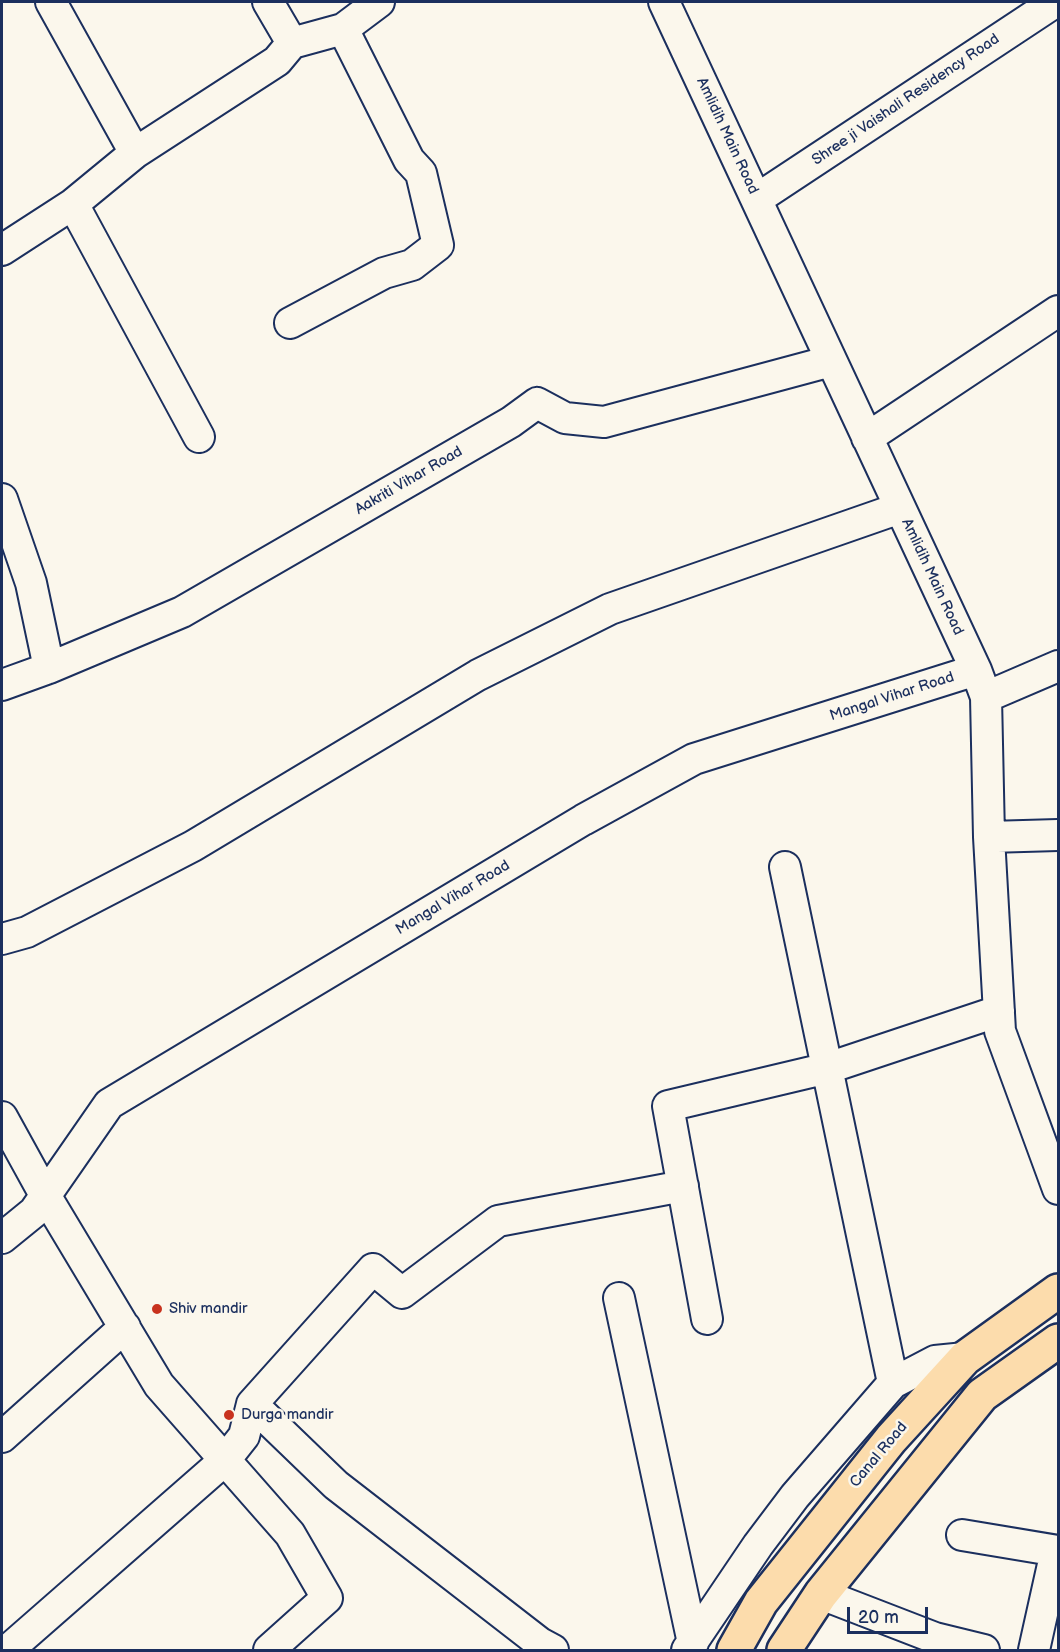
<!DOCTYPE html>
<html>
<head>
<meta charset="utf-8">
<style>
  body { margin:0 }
  #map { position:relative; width:1060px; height:1652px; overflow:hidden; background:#fbf7ec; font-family:"Balsamiq Sans",sans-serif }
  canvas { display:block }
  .frame { position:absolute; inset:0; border:3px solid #1b2f5e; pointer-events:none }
  .scale { position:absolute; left:847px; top:1607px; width:81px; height:27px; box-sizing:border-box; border:3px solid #1b2f5e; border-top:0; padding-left:8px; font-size:18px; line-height:21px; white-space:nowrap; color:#1b2f5e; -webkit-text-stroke:4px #fbf7ec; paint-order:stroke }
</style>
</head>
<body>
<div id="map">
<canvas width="1060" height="1652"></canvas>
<div class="frame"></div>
<div class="scale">20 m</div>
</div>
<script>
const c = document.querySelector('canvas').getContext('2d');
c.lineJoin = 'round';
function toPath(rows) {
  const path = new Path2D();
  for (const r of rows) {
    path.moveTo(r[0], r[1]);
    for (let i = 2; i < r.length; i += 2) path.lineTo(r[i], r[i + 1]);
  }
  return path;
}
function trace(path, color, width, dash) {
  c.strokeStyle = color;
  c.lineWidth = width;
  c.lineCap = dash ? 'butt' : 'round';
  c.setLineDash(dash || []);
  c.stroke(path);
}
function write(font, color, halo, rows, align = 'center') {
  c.font = font + ' "Balsamiq Sans",sans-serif';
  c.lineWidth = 5;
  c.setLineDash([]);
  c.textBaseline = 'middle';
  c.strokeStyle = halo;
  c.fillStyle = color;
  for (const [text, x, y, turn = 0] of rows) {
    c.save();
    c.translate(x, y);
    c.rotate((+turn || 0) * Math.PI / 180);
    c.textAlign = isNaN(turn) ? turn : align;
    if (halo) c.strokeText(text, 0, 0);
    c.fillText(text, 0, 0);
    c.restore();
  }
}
const minor = toPath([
  [51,2,135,153],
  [268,2,292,43],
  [664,2,976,670,986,697,989,837,1000,1031,1058,1189],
  [757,199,1055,2],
  [73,204,199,437],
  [2,250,73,204,135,153,277,61,292,43,343,29,379,2],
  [290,323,384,273,412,265,438,245,421,173,409,160,343,29],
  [867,438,1058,311],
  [2,499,31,583,49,668],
  [2,685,49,668,182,612,511,422,537,403,565,418,604,422,831,361],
  [986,697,1058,666],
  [989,837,1058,835],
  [785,867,893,1383],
  [2,939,27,932,193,846,478,675,610,609,900,508],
  [2,1117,45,1195,159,1385,290,1534,327,1598,269,1650],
  [2,1238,34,1212,109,1104,583,820,694,759,976,670],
  [619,1298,693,1643],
  [707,1319,668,1106,828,1068,999,1011],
  [252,1404,373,1269,402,1293,498,1221,683,1186],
  [2,1437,125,1327],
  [962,1535,1058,1551],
  [821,1594,935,1638,984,1650],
  [8,1650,225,1460,244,1436,252,1404,336,1485,540,1643,553,1650],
  [687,1650,758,1545,795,1496,893,1383,935,1361,965,1358],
  [1034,1650,1056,1551]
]);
const major = toPath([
  [734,1650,761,1602,891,1439,965,1358,1058,1291],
  [784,1650,821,1594,982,1395,1058,1341]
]);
trace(minor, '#1b2f5e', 34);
trace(major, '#1b2f5e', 38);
trace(minor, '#fbf7ec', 30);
trace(major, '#fcdcac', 33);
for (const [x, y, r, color] of [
  [157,1309,6,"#c8321e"],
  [229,1415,6,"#c8321e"]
]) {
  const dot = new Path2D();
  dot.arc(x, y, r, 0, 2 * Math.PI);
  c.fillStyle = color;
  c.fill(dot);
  trace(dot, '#fbf7ec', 2);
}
write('15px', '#1b2f5e', '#fbf7ec', [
  ["Shree ji Vaishali Residency Road",906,100,-34],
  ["Amlidih Main Road",727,136,65],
  ["Aakriti Vihar Road",409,481,-30],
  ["Amlidih Main Road",932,577,65],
  ["Mangal Vihar Road",892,697,-18],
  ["Mangal Vihar Road",453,898,-31],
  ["Canal Road",879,1455,-50]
]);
write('15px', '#1b2f5e', '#fbf7ec', [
  ["Shiv mandir",169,1309],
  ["Durga mandir",241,1415]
], 'left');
</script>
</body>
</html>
